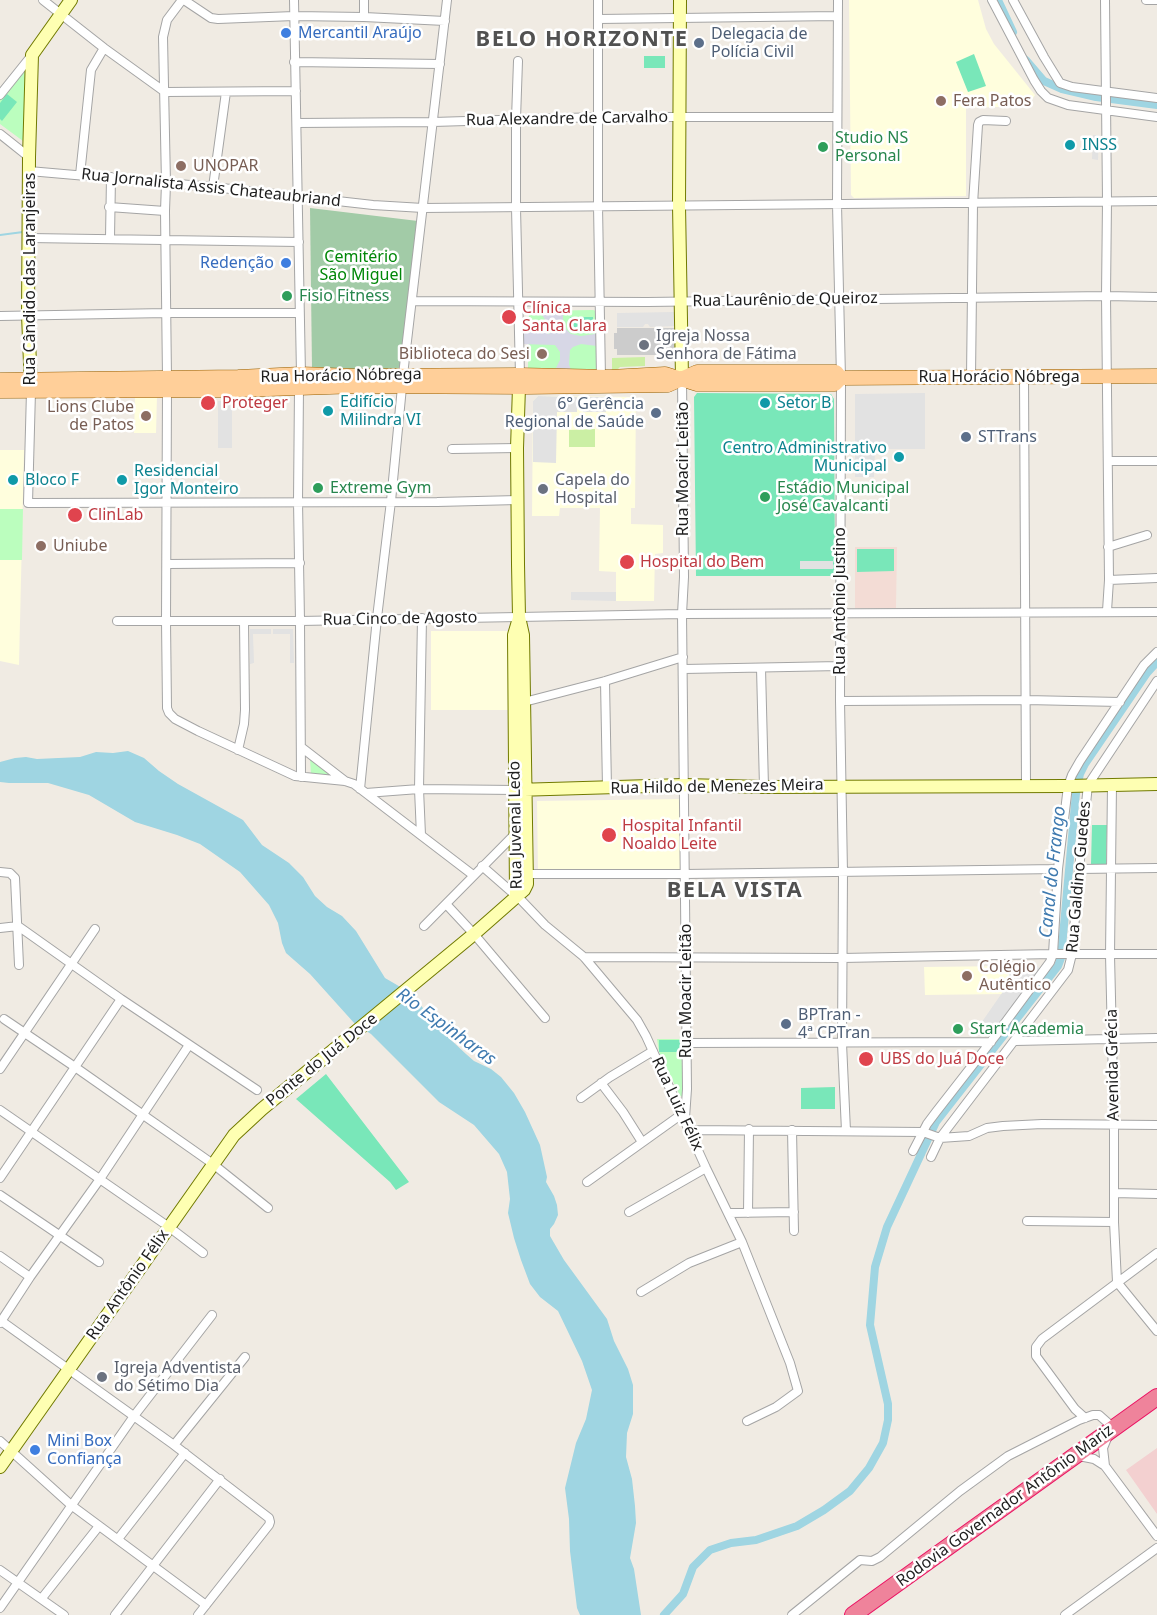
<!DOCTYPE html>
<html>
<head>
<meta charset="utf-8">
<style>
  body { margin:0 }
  canvas { display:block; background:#f0ebe3 }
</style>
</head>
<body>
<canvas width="1157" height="1615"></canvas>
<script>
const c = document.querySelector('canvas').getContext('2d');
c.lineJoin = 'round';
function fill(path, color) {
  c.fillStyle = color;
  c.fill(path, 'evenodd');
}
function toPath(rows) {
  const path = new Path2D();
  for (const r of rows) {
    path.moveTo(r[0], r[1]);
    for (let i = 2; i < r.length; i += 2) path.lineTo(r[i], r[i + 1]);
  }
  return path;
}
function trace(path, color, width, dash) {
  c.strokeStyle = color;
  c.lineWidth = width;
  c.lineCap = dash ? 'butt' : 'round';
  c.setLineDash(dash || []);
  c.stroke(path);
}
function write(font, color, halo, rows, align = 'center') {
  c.font = font + ' "Noto Sans",sans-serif';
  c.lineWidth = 5;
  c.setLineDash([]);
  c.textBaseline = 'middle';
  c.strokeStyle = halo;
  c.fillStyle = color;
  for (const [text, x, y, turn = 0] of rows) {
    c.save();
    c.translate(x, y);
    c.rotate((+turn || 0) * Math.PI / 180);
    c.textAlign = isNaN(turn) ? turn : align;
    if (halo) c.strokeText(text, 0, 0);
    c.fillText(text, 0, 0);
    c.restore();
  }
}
fill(toPath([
  [1157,1448,1157,1514,1126,1470]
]), '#f3d0d0');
fill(toPath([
  [849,0,978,0,986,29,994,44,1035,95,1028,106,966,108,966,196,854,198,851,195],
  [135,396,157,396,156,433,134,433],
  [538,396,636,397,635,508,631,508,631,524,663,525,663,553,655,554,654,601,616,601,616,572,599,571,600,508,560,508,559,516,532,516,533,401],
  [0,450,24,450,19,665,0,661],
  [431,631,512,631,512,710,431,710],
  [681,799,682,869,538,872,537,801],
  [1009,966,1009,983,1003,994,925,995,924,967]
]), '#fffedd');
fill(toPath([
  [617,328,675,328,675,355,617,355,617,349,614,349,614,333,617,333]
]), '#ccc');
fill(toPath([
  [855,547,897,547,896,608,855,608]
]), '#f3dcd5');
fill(toPath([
  [645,357,645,366,620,367,617,370,612,370,612,358],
  [595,429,595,447,569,447,569,430]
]), '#cbefa4');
fill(toPath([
  [310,208,418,221,401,369,312,369]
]), '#a2cba7');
fill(toPath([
  [22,70,26,71,26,140,23,141,0,124,0,99],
  [593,310,596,311,597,369,596,372,528,369,529,314,530,312,533,311],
  [0,509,23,509,22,560,0,560],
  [310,758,337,779,311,775],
  [657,1039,681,1039,683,1097,680,1096,659,1052]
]), '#bbfebe');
fill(toPath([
  [974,54,986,86,968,92,956,62],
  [644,56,665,56,665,68,644,68],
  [7,94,17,102,2,121,0,119,0,103],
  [570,317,593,317,593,329,569,329],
  [697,393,831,394,834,399,835,576,696,576,694,397],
  [857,549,894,549,894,571,857,572],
  [1092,825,1107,825,1106,864,1091,864],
  [659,1040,680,1040,680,1052,659,1052],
  [326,1074,409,1182,396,1190,390,1182,296,1099],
  [835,1087,835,1109,801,1109,801,1088]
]), '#79e7b9');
fill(toPath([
  [1093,135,1099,135,1098,160,1092,159],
  [675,312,675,326,650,327,648,324,645,324,643,327,617,327,617,313],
  [925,393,925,449,875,449,874,477,855,477,855,394],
  [538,396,577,397,577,412,557,412,556,463,533,462,533,401],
  [583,397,606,397,606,412,583,412],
  [218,401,232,401,232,448,218,448],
  [800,561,833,561,833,569,800,569],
  [571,592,616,592,616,601,571,600],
  [250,629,271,629,271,634,253,634,254,663,250,664],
  [273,629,293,629,294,663,290,663,290,634,273,634],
  [1036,964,1039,968,1038,972,990,1035,972,1036,1009,983,1009,966]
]), '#e2e2e2');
fill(toPath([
  [536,301,563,301,563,323,566,329,571,334,581,336,601,333,597,346,581,344,573,347,570,350,569,364,571,370,555,370,560,360,560,352,555,345,519,344,519,332,529,331,535,333,541,330,549,334,551,332,552,329,539,311]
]), '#d7d7e6');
fill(toPath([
  [128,751,144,758,159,771,178,784,243,820,262,845,289,863,303,877,315,896,327,907,342,916,356,931,385,978,409,992,429,1015,435,1025,466,1054,474,1061,491,1069,501,1077,514,1093,525,1112,540,1145,547,1177,546,1182,554,1196,557,1205,558,1215,554,1224,550,1229,550,1236,564,1260,607,1319,614,1341,628,1369,633,1385,633,1414,627,1433,626,1457,632,1479,635,1506,636,1523,630,1558,634,1569,641,1615,580,1615,577,1608,570,1551,569,1519,565,1488,576,1443,586,1419,592,1390,582,1361,558,1311,540,1297,530,1284,521,1260,514,1238,508,1213,510,1199,507,1172,499,1154,474,1125,439,1102,371,1034,355,1024,310,974,286,953,282,943,278,923,269,905,240,872,200,844,177,835,135,822,89,795,48,783,9,783,0,782,0,762,15,758,26,757,37,759,80,757,96,752,113,753]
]), '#9fd5e2');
trace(toPath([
  [0,235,23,232]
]), '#9fd5e2', 2);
trace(toPath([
  [998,0,1013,32],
  [1026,60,1044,81,1062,89,1096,97,1157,105],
  [664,1615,683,1594,693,1567,710,1550,731,1543,756,1540,797,1526,824,1510,850,1491,869,1468,883,1443,888,1420,888,1404,870,1325,875,1267,887,1227,936,1122,1058,966,1061,958,1076,793,1080,774,1085,764,1147,673,1157,662]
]), '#9fd5e2', 8);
const street = toPath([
  [43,0,104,48,165,92,296,91],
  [184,0,211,18,218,19,294,16,364,17,445,21],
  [294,0,301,374],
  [598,0,598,206,601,377],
  [838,0,837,204,841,378,840,701,843,872,842,1043,846,1131],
  [992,0,1034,80,1041,91,1048,98,1068,105,1157,117],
  [1013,0,1044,57,1060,83,1072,87,1157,98],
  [1105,0,1107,201,1106,296,1109,580,1107,611],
  [1146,0,1157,0],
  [364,17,364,0],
  [598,19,838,16],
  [518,61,516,119,516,208,520,375],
  [294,62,440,64],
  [0,95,32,55],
  [297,123,433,122,599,117,837,117],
  [0,134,29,157],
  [29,171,213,187,373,205,423,208,1157,201],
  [80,175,91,70,104,48],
  [213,187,226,92],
  [109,207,165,211],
  [29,238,299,242],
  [110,238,111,177],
  [412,301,647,302,1106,296,1157,297],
  [0,316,166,313,299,313],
  [403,375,447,0],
  [971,377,973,204,978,125,979,122,983,120,1006,121],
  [1024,377,1026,785],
  [167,378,165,211,166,183,163,37,167,20,182,0],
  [682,378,684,577,682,614,687,1089,685,1118],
  [299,388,298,501,300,621,301,777],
  [167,390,166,621,167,708,169,713,175,719,198,731,295,776,345,781,354,784,473,875],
  [31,391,28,503,437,502,518,500],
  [452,449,517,448],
  [1108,461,1157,461],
  [1108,547,1147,535],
  [167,564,300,563],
  [1109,580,1157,578],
  [117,621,300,621,682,614,1157,612],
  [761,668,764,787],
  [684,669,840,666],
  [605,681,607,788],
  [840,701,1026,700,1120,702],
  [524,702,605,681,683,657],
  [301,747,345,781],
  [238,750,244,724,245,710,244,621],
  [1112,785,1110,955,1114,1125,1114,1222,1117,1282,1157,1331],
  [360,789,377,618,391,501,402,387],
  [366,793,419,789,516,790],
  [421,835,419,789,422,618],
  [482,866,522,901,545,925,584,957,637,1020,646,1036,706,1168,742,1242,790,1363,798,1391,776,1407,747,1421],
  [1079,869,1157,868],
  [0,872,10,873,15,878,19,965],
  [528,874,685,874,1058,869],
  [446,904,474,934,545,1018],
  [424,926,515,834],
  [0,928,18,926,121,999,257,1090],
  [584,957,842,958,1053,954,1157,954],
  [4,1019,75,1067,213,1164,268,1208],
  [1015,1041,1157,1038],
  [686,1043,991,1042],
  [0,1069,95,929],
  [601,1083,623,1112,642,1142],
  [581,1098,610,1077,653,1051],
  [0,1110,169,1227,203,1253],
  [690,1130,923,1132,940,1138,969,1136,987,1128,1003,1126,1042,1124,1157,1125],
  [792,1130,794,1231],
  [913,1151,927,1124,936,1112,996,1035,1050,962,1053,954,1058,869,1068,786,1072,775,1080,761,1144,665,1157,652],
  [931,1157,940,1138,1068,970,1072,954,1079,869,1088,785,1157,681],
  [0,1178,121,999],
  [587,1182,682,1114],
  [1114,1193,1157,1194],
  [0,1195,99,1262],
  [629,1212,706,1168],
  [729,1213,794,1212],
  [748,1213,749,1129],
  [1027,1221,1114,1222],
  [0,1256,30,1277],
  [641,1292,689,1263,742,1242],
  [0,1320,174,1445,269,1518,270,1522,269,1525,198,1615],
  [0,1323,30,1277,100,1179,189,1045],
  [1085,1418,1075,1409,1036,1356,1036,1347,1042,1339,1157,1253],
  [0,1441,71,1505,206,1605],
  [174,1445,245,1357],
  [1079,1456,1094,1459,1105,1466,1157,1536],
  [118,1539,185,1453],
  [0,1570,64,1615],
  [42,1598,99,1526],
  [0,1608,134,1416,212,1315],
  [115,1615,220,1479],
  [792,1615,860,1560,872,1561,880,1557,960,1491,1008,1456,1079,1420,1093,1415,1099,1415,1108,1423,1110,1431,1103,1448,1105,1466],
  [1065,1615,1157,1548]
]);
const secondary = toPath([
  [680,0,679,205,682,378],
  [31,388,28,315,29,157,32,55,71,0],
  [516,790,684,785,764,787,1068,786,1157,784],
  [516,896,514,635,519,618],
  [0,1467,234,1135,262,1109,474,934,524,890,527,884,523,635,519,617,518,564,517,448,519,387]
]);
const primary = toPath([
  [0,380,238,377,301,374,354,376,520,375,610,377,665,374,697,384,835,384,841,378],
  [0,391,238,390,359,386,526,387,668,385,697,372,836,372,841,378,1157,376]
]);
const highway = toPath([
  [853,1615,1157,1397]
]);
trace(street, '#a5a5a5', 10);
trace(secondary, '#717a00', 14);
trace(primary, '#986000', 15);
trace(highway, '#eb1364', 18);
trace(street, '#fff', 8);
trace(secondary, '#feffb2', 12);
trace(primary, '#ffcf99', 14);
trace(highway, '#ef839b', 16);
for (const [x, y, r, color] of [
  [286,33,6,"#3f7fe0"],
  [699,43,6,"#5c6f8a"],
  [941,101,6,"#8d6e63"],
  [1070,145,6,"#0f9aa8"],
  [823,147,6,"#2e9e5b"],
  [181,166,6,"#8d6e63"],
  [286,263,6,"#3f7fe0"],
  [287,296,6,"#2e9e5b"],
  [509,317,8,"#e0444e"],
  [644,345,6,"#6b7280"],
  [542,354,6,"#8d6e63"],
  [208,403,8,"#e0444e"],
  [765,403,6,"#0f9aa8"],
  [328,411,6,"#0f9aa8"],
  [656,413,6,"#5c6f8a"],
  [146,416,6,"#8d6e63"],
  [966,437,6,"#5c6f8a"],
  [899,457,6,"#0f9aa8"],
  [13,480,6,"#0f9aa8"],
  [122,480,6,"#0f9aa8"],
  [318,488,6,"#2e9e5b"],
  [543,489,6,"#6b7280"],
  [765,497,6,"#2e9e5b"],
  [75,515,8,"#e0444e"],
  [41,546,6,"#8d6e63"],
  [627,562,8,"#e0444e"],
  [609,835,8,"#e0444e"],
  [967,976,6,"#8d6e63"],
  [786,1024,6,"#5c6f8a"],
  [958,1029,6,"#2e9e5b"],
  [866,1059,8,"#e0444e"],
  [102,1377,6,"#6b7280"],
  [35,1450,6,"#3f7fe0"]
]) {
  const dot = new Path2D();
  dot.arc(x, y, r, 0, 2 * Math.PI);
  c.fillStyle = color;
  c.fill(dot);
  trace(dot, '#fff', 2);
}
write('16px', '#366cbe', '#fff', [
  ["Mercantil Araújo",298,33],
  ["Redenção",274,263,"right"],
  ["Mini Box",47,1441],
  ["Confiança",47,1459]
], 'left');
write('16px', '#4e5e75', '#fff', [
  ["Delegacia de",711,34],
  ["Polícia Civil",711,52],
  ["6° Gerência",644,404,"right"],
  ["Regional de Saúde",644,422,"right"],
  ["STTrans",978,437],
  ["BPTran -",798,1015],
  ["4ª CPTran",798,1033]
], 'left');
write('16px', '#785e54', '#fff', [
  ["Fera Patos",953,101],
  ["UNOPAR",193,166],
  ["Biblioteca do Sesi",530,354,"right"],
  ["Lions Clube",134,407,"right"],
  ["de Patos",134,425,"right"],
  ["Uniube",53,546],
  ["Colégio",979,967],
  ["Autêntico",979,985]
], 'left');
write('16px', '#1e1e1e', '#fff', [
  ["Rua Alexandre de Carvalho",567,119,-1],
  ["Rua Jornalista Assis Chateaubriand",211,188,6],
  ["Rua Cândido das Laranjeiras",30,279,-90],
  ["Rua Laurênio de Queiroz",785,300,-1],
  ["Rua Horácio Nóbrega",341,376,-1],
  ["Rua Horácio Nóbrega",999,377],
  ["Rua Moacir Leitão",683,469,-90],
  ["Rua Antônio Justino",840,601,-90],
  ["Rua Cinco de Agosto",400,619,-1],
  ["Rua Hildo de Menezes Meira",717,787,-1],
  ["Rua Juvenal Ledo",516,825,-91],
  ["Rua Galdino Guedes",1079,877,-85],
  ["Rua Moacir Leitão",686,991,-90],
  ["Ponte do Juá Doce",322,1060,-39],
  ["Avenida Grécia",1113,1065,-91],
  ["Rua Luiz Félix",677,1104,65],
  ["Rua Antônio Félix",128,1285,-55],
  ["Rodovia Governador Antônio Mariz",1005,1506,-36]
]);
write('16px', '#27864d', '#fff', [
  ["Studio NS",835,138],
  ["Personal",835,156],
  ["Fisio Fitness",299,296],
  ["Extreme Gym",330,488],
  ["Estádio Municipal",777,488],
  ["José Cavalcanti",777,506],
  ["Start Academia",970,1029]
], 'left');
write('16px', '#0d838f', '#fff', [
  ["INSS",1082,145],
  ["Edifício",340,402],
  ["Milindra VI",340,420],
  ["Setor B",777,403],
  ["Centro Administrativo",887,448,"right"],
  ["Municipal",887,466,"right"],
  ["Residencial",134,471],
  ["Igor Monteiro",134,489],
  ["Bloco F",25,480]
], 'left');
write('16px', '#018708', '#fff', [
  ["Cemitério",361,257],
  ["São Miguel",361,275]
]);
write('16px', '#be3a42', '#fff', [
  ["Clínica",522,308],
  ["Santa Clara",522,326],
  ["Proteger",222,403],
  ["ClinLab",88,515],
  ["Hospital do Bem",640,562],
  ["Hospital Infantil",622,826],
  ["Noaldo Leite",622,844],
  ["UBS do Juá Doce",880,1059]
], 'left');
write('16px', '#5b616d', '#fff', [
  ["Igreja Nossa",656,336],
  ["Senhora de Fátima",656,354],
  ["Capela do",555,480],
  ["Hospital",555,498],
  ["Igreja Adventista",114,1368],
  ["do Sétimo Dia",114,1386]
], 'left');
write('italic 18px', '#3f7aaf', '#fff', [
  ["Canal do Frango",1053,872,-84],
  ["Rio Espinharas",446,1027,36]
]);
c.letterSpacing = '1.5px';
write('bold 22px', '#515151', '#fff', [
  ["BELO HORIZONTE",582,40],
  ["BELA VISTA",735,891]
]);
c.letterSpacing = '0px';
</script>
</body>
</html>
